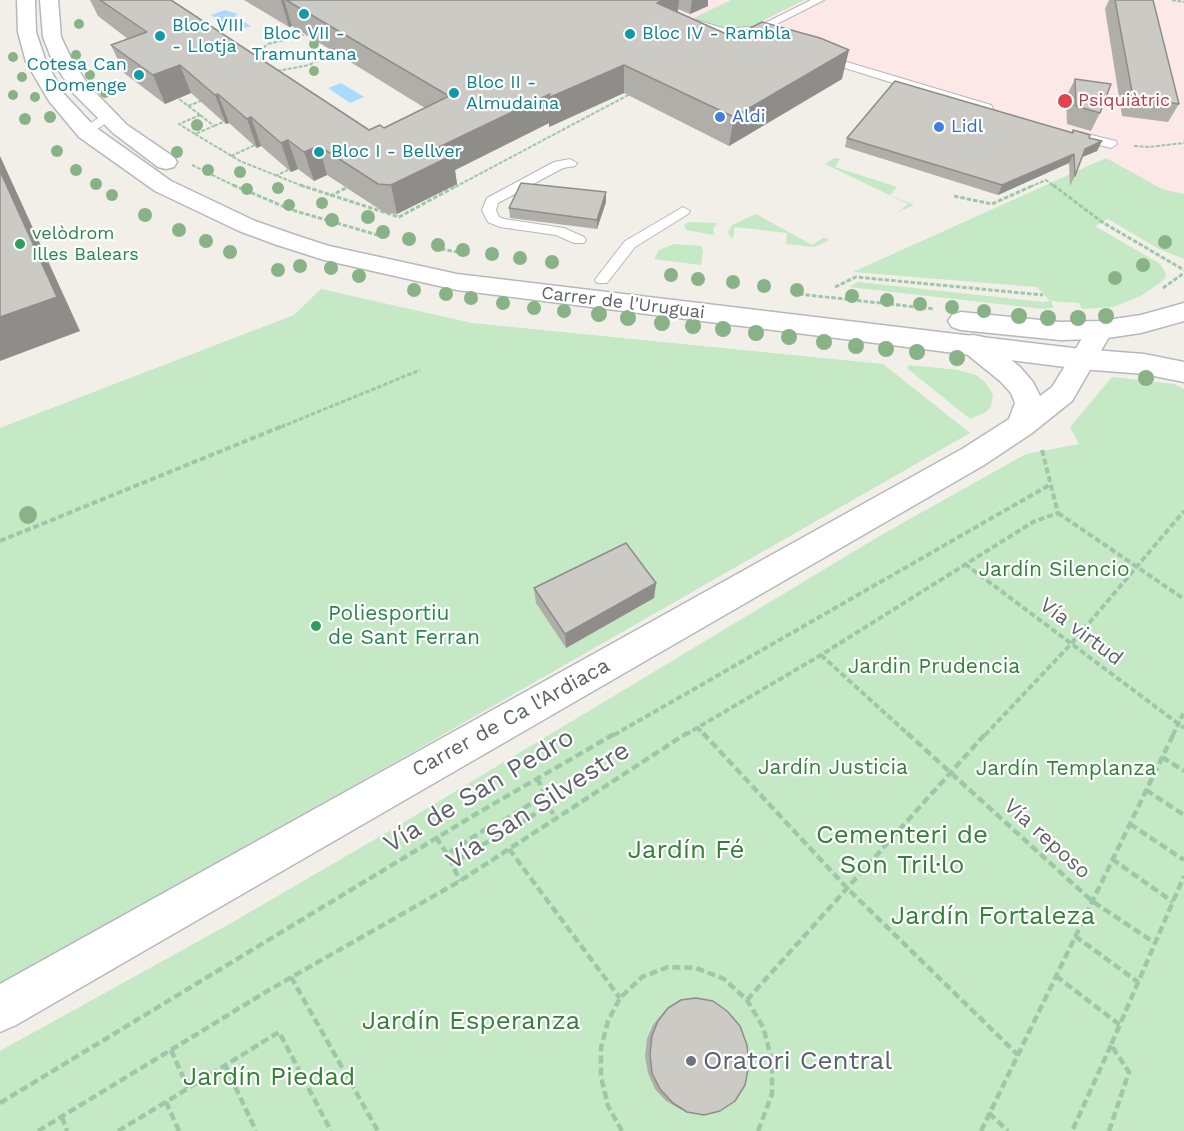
<!DOCTYPE html>
<html>
<head>
<meta charset="utf-8">
<style>
  body { margin:0 }
  canvas { display:block; background:#f1efe8 }
</style>
</head>
<body>
<canvas width="1184" height="1131"></canvas>
<script>
const c = document.querySelector('canvas').getContext('2d');
c.lineJoin = 'round';
function fill(path, color) {
  c.fillStyle = color;
  c.fill(path, 'evenodd');
}
function toPath(rows) {
  const path = new Path2D();
  for (const r of rows) {
    path.moveTo(r[0], r[1]);
    for (let i = 2; i < r.length; i += 2) path.lineTo(r[i], r[i + 1]);
  }
  return path;
}
function trace(path, color, width, dash) {
  c.strokeStyle = color;
  c.lineWidth = width;
  c.lineCap = dash ? 'butt' : 'round';
  c.setLineDash(dash || []);
  c.stroke(path);
}
function write(font, color, halo, rows, align = 'center') {
  c.font = font + ' "Work Sans",sans-serif';
  c.lineWidth = 4.5;
  c.setLineDash([]);
  c.textBaseline = 'middle';
  c.strokeStyle = halo;
  c.fillStyle = color;
  for (const [text, x, y, turn = 0] of rows) {
    c.save();
    c.translate(x, y);
    c.rotate((+turn || 0) * Math.PI / 180);
    c.textAlign = isNaN(turn) ? turn : align;
    if (halo) c.strokeText(text, 0, 0);
    c.fillText(text, 0, 0);
    c.restore();
  }
}
fill(toPath([
  [626,0,1184,0,1184,194,1162,189,1106,158,1115,153,752,40,733,49]
]), '#fce8e6');
fill(toPath([
  [731,0,804,0,750,27,725,29,694,18],
  [834,158,840,159,835,167,897,187,890,195,914,205,898,212,908,204,825,164],
  [1106,158,1162,189,1184,194,1184,259,1159,249,1108,219,1095,226,1160,264,1164,270,1166,275,1164,280,1141,296,1113,307,1082,309,1079,303,1051,301,1054,308,1043,309,849,287,858,282,1043,302,1050,301,1037,287,853,272],
  [756,214,812,245,823,238,828,239,828,241,814,247,786,244,787,233,735,227,733,238,731,238,728,232,732,225],
  [688,222,717,223,713,229,714,235,686,230,684,225],
  [674,244,701,246,703,251,701,265,654,259,659,250],
  [321,289,472,323,883,364,970,433,0,988,0,428,294,315],
  [910,365,958,370,976,375,985,382,993,394,991,406,986,412,970,419,908,369,907,367],
  [1112,377,1174,384,1184,389,1184,1131,0,1131,0,1051,233,922,396,827,883,534,1026,454,1079,444,1070,427]
]), '#c5e8c5');
fill(toPath([
  [225,10,238,14,235,16,251,26,236,31,211,15],
  [341,83,364,97,350,103,328,88]
]), '#aadaff');
const service = toPath([
  [811,0,824,0,761,32,725,35,691,23,696,20,726,29,759,26,811,0],
  [820,54,991,105,993,108,991,111,983,111,816,59,816,55,820,54],
  [107,113,111,114,113,117,111,120,97,129,96,139,88,139,85,128,87,125,107,113],
  [1075,131,1116,141,1117,144,1111,148,1071,138,1069,135,1075,131],
  [570,159,577,163,575,166,563,168,498,203,496,210,499,217,504,219,564,228,584,237,586,240,584,243,574,243,556,235,500,227,488,222,482,210,487,198,554,162,570,159],
  [683,207,690,211,688,214,635,247,607,283,597,283,595,280,597,277,625,241,683,207]
]);
const minor = toPath([
  [1100,321,1109,324,1113,330,1072,401,1032,433,984,465,16,1025,0,1032,0,984,962,449,1009,419,1015,403,1011,393,1000,381,963,351,960,344,963,337,973,335,983,337,1020,367,1033,382,1040,396,1052,387,1091,324,1100,321]
]);
const tertiary = toPath([
  [17,0,35,0,36,32,46,62,64,94,95,127,171,181,255,221,295,235,329,246,457,274,1081,349,1144,354,1184,362,1184,382,1144,374,1081,369,457,290,324,260,277,245,239,231,155,191,79,137,49,101,26,62,18,32,17,0],
  [40,0,58,0,61,37,72,60,89,86,127,125,174,157,177,162,174,167,166,169,158,167,113,133,74,94,52,60,43,37,40,0],
  [1184,303,1184,321,1141,333,1100,339,1060,340,961,330,952,327,948,321,952,315,961,312,1060,322,1100,321,1141,315,1184,303]
]);
trace(service, '#b5b8bc', 2);
trace(minor, '#b5b8bc', 3);
trace(tertiary, '#b5b8bc', 3);
trace(toPath([
  [1172,0,1184,2],
  [250,57,268,44,308,34],
  [277,71,309,65,319,60,322,53,334,48],
  [175,96,200,115],
  [188,106,203,100],
  [200,115,214,126,195,134,179,124,200,115],
  [214,126,223,122],
  [195,134,240,161,305,187],
  [1134,146,1149,147,1184,143],
  [231,156,255,145],
  [192,165,237,187],
  [275,176,288,170],
  [455,187,632,93],
  [1030,187,1046,180,1055,187]
]), '#9cc7a9', 2, [4, 1.5]);
trace(toPath([
  [233,185,292,210,381,236],
  [300,185,399,217,458,185],
  [1053,185,1102,222,1184,270],
  [330,196,348,187],
  [954,196,992,204,1034,185],
  [441,249,469,254],
  [835,287,856,277,1043,295],
  [1163,288,1184,273],
  [799,294,934,309],
  [281,427,420,370]
]), '#9cc7a9', 3, [4.5, 2]);
trace(toPath([
  [1042,450,1058,513],
  [1058,513,1184,599],
  [0,541,285,425],
  [965,564,1184,728],
  [821,655,909,735],
  [697,727,704,735],
  [614,735,1051,484],
  [685,735,821,655,1033,522,1058,513],
  [985,735,1072,643,1184,511],
  [1173,735,1184,712]
]), '#9cc7a9', 4, [6, 3]);
trace(toPath([
  [703,733,848,889,1018,1055],
  [907,733,1092,901,1155,943],
  [1162,757,1184,771],
  [537,778,545,795,501,822,507,832,547,806,556,817],
  [1146,790,1184,815],
  [1130,824,1184,860],
  [436,837,447,854,492,825,497,836,452,864,460,881],
  [509,849,620,998],
  [1112,859,1173,902],
  [1075,936,1138,982],
  [1056,976,1120,1025],
  [291,977,378,1131],
  [747,1000,986,733],
  [171,1050,188,1088],
  [225,1065,256,1131],
  [0,1103,476,814,616,733],
  [989,1113,1008,1131],
  [62,1117,67,1131],
  [1073,1129,1111,1045],
  [38,1131,269,990,460,881,687,733],
  [118,1131,166,1102],
  [179,1131,166,1102,279,1032,331,1131],
  [622,1131,608,1106,601,1077,601,1048,608,1021,620,998,642,977,668,967,696,968,724,979,747,1000,763,1027,772,1060,772,1094,758,1131],
  [981,1131,1174,733],
  [1109,1131,1129,1072,1111,1045,1184,876]
]), '#9cc7a9', 4.5, [8, 4]);
fill(service, '#fff');
fill(minor, '#fff');
fill(tertiary, '#fff');
c.fillStyle = '#89b387';
for (const [x, y, r] of [
  [79,24,5],
  [314,44,5],
  [76,55,5],
  [13,57,5],
  [314,71,5],
  [90,75,5],
  [22,77,5],
  [105,93,5],
  [13,95,5],
  [35,97,5],
  [50,117,6],
  [25,119,6],
  [197,125,6],
  [57,151,6],
  [177,152,6],
  [76,170,6],
  [208,170,6],
  [240,172,6],
  [96,184,6],
  [278,188,6],
  [247,189,6],
  [112,195,6],
  [322,203,6],
  [289,205,6],
  [145,215,7],
  [368,217,7],
  [332,220,7],
  [179,230,7],
  [383,232,7],
  [409,239,7],
  [206,241,7],
  [1165,242,7],
  [438,245,7],
  [463,250,7],
  [230,252,7],
  [492,254,7],
  [520,258,7],
  [552,262,7],
  [1143,265,7],
  [300,266,7],
  [331,268,7],
  [278,270,7],
  [671,275,7],
  [359,276,7],
  [1115,278,7],
  [698,279,7],
  [733,282,7],
  [764,286,7],
  [414,290,7],
  [797,290,7],
  [446,294,7],
  [852,296,7],
  [471,298,7],
  [887,300,7],
  [503,303,7],
  [920,304,7],
  [952,307,7],
  [534,308,7],
  [564,311,7],
  [984,311,7],
  [599,314,8],
  [1019,316,8],
  [1106,316,8],
  [628,318,8],
  [1048,318,8],
  [1078,318,8],
  [662,323,8],
  [693,326,8],
  [723,329,8],
  [756,333,8],
  [789,337,8],
  [824,342,8],
  [856,346,8],
  [886,349,8],
  [917,352,8],
  [957,358,8],
  [1146,378,8],
  [28,515,9]
]) {
  c.beginPath();
  c.arc(x, y, r, 0, 2 * Math.PI);
  c.fill();
}
fill(toPath([
  [90,0,171,0,369,130,384,128,425,108,292,26,289,27,244,0,708,0,708,6,690,14,678,9,678,12,733,37,842,79,729,146,624,93,549,127,549,123,455,170,457,184,397,214,385,213,327,175,314,181,298,169,291,172,261,146,257,148,229,123,226,124,191,93,165,104,124,73,111,45,128,39,98,16],
  [1109,0,1153,0,1179,104,1168,122,1122,116,1105,9],
  [1075,79,1100,113,1091,131,1067,124,1066,97],
  [1073,130,1089,138,1102,141,1097,151,1082,157,1075,176,1070,186,1069,163,998,195,845,147,847,138,1071,133],
  [606,192,606,202,597,229,510,218,509,208],
  [656,583,654,598,566,648,536,603,534,588],
  [668,1008,687,1112,680,1109,666,1101,655,1089,648,1073,645,1056,647,1039,653,1025,663,1013]
]), '#afaea9');
fill(toPath([
  [281,0,284,0,292,26,289,27],
  [664,0,679,0,677,21,657,3],
  [692,0,708,0,708,6,690,14],
  [849,50,842,79,729,146,734,117],
  [180,65,191,93,165,104,153,75],
  [624,65,624,93,549,127,549,123,455,170,457,184,397,214,391,185,435,153,437,148,550,94],
  [218,94,229,123,226,124,215,95],
  [251,117,261,146,257,148,247,119],
  [288,140,298,169,291,172,281,143],
  [1102,141,1097,151,1080,158,1085,149],
  [319,146,327,175,314,181,304,152],
  [1074,154,1069,163,998,195,1002,185],
  [0,156,80,331,0,361],
  [606,192,606,202,597,229,597,220],
  [656,583,654,598,566,648,565,634]
]), '#8f8d8a');
const building = toPath([
  [100,0,171,0,369,130,380,125,384,128,449,96,286,0,664,0,657,3,733,37,762,22,820,38,849,50,734,117,624,65,548,98,550,94,437,148,441,150,435,153,453,155,391,185,378,184,319,146,304,152,288,140,281,143,251,117,247,119,218,94,215,95,180,65,153,75,111,45,147,32,100,0],
  [1115,0,1153,0,1179,104,1133,97,1115,0],
  [1075,79,1111,84,1100,113,1076,106,1075,79],
  [895,81,1073,133,1073,130,1090,135,1089,138,1102,141,1085,149,1075,176,1074,154,1002,185,847,138,895,81],
  [0,171,57,297,0,317,0,171],
  [521,183,606,192,597,220,509,208,521,183],
  [626,543,656,583,565,634,534,588,626,543],
  [696,998,713,1001,727,1011,740,1026,747,1045,749,1064,745,1085,735,1101,720,1111,704,1115,687,1112,673,1103,660,1089,652,1073,650,1054,652,1036,658,1021,668,1008,681,1000,696,998]
]);
fill(building, '#cccac5');
trace(building, '#8f8d8a', 1.5);
for (const [x, y, r, color] of [
  [304,14,6,"#0f9aa8"],
  [630,34,6,"#0f9aa8"],
  [160,36,6,"#0f9aa8"],
  [139,75,6,"#0f9aa8"],
  [454,93,6,"#0f9aa8"],
  [1065,101,8,"#e0444e"],
  [720,117,6,"#3f7fe0"],
  [939,127,6,"#3f7fe0"],
  [319,152,6,"#0f9aa8"],
  [20,244,6,"#2e9e5b"],
  [316,626,6,"#2e9e5b"],
  [691,1061,6,"#6b7280"]
]) {
  const dot = new Path2D();
  dot.arc(x, y, r, 0, 2 * Math.PI);
  c.fillStyle = color;
  c.fill(dot);
  trace(dot, '#fff', 2);
}
write('18px', '#0d838f', '#fff', [
  ["Bloc VIII",172,26],
  ["- Llotja",172,47],
  ["Bloc VII -",304,34,"center"],
  ["Tramuntana",304,55,"center"],
  ["Bloc IV - Rambla",642,34],
  ["Cotesa Can",127,65,"right"],
  ["Domenge",127,86,"right"],
  ["Bloc II -",466,83],
  ["Almudaina",466,104],
  ["Bloc I - Bellver",331,152]
], 'left');
write('18px', '#be3a42', '#fff', [
  ["Psiquiàtric",1078,101]
], 'left');
write('18px', '#366cbe', '#fff', [
  ["Aldi",732,117],
  ["Lidl",951,127]
], 'left');
write('18px', '#27864d', '#fff', [
  ["velòdrom",32,234],
  ["Illes Balears",32,255]
], 'left');
write('18px', '#5f6368', '#fff', [
  ["Carrer de l'Uruguai",623,303,7]
]);
write('21px', '#348238', '#fff', [
  ["Jardín Silencio",1054,570],
  ["Jardin Prudencia",934,667],
  ["Jardín Justicia",833,768],
  ["Jardín Templanza",1066,769]
]);
write('21px', '#27864d', '#fff', [
  ["Poliesportiu",328,614],
  ["de Sant Ferran",328,638]
], 'left');
write('21px', '#5f6368', '#fff', [
  ["Vía virtud",1081,632,37],
  ["Carrer de Ca l'Ardiaca",511,718,-29],
  ["Vía reposo",1047,839,42]
]);
write('26px', '#5f6368', '#fff', [
  ["Vía de San Pedro",479,791,-31],
  ["Vía San Silvestre",538,806,-33]
]);
write('26px', '#348238', '#fff', [
  ["Cementeri de",902,835],
  ["Son Tril·lo",902,865],
  ["Jardín Fé",686,850],
  ["Jardín Fortaleza",993,916],
  ["Jardín Esperanza",471,1021],
  ["Jardín Piedad",269,1077]
]);
write('26px', '#5b616d', '#fff', [
  ["Oratori Central",703,1061]
], 'left');
</script>
</body>
</html>
